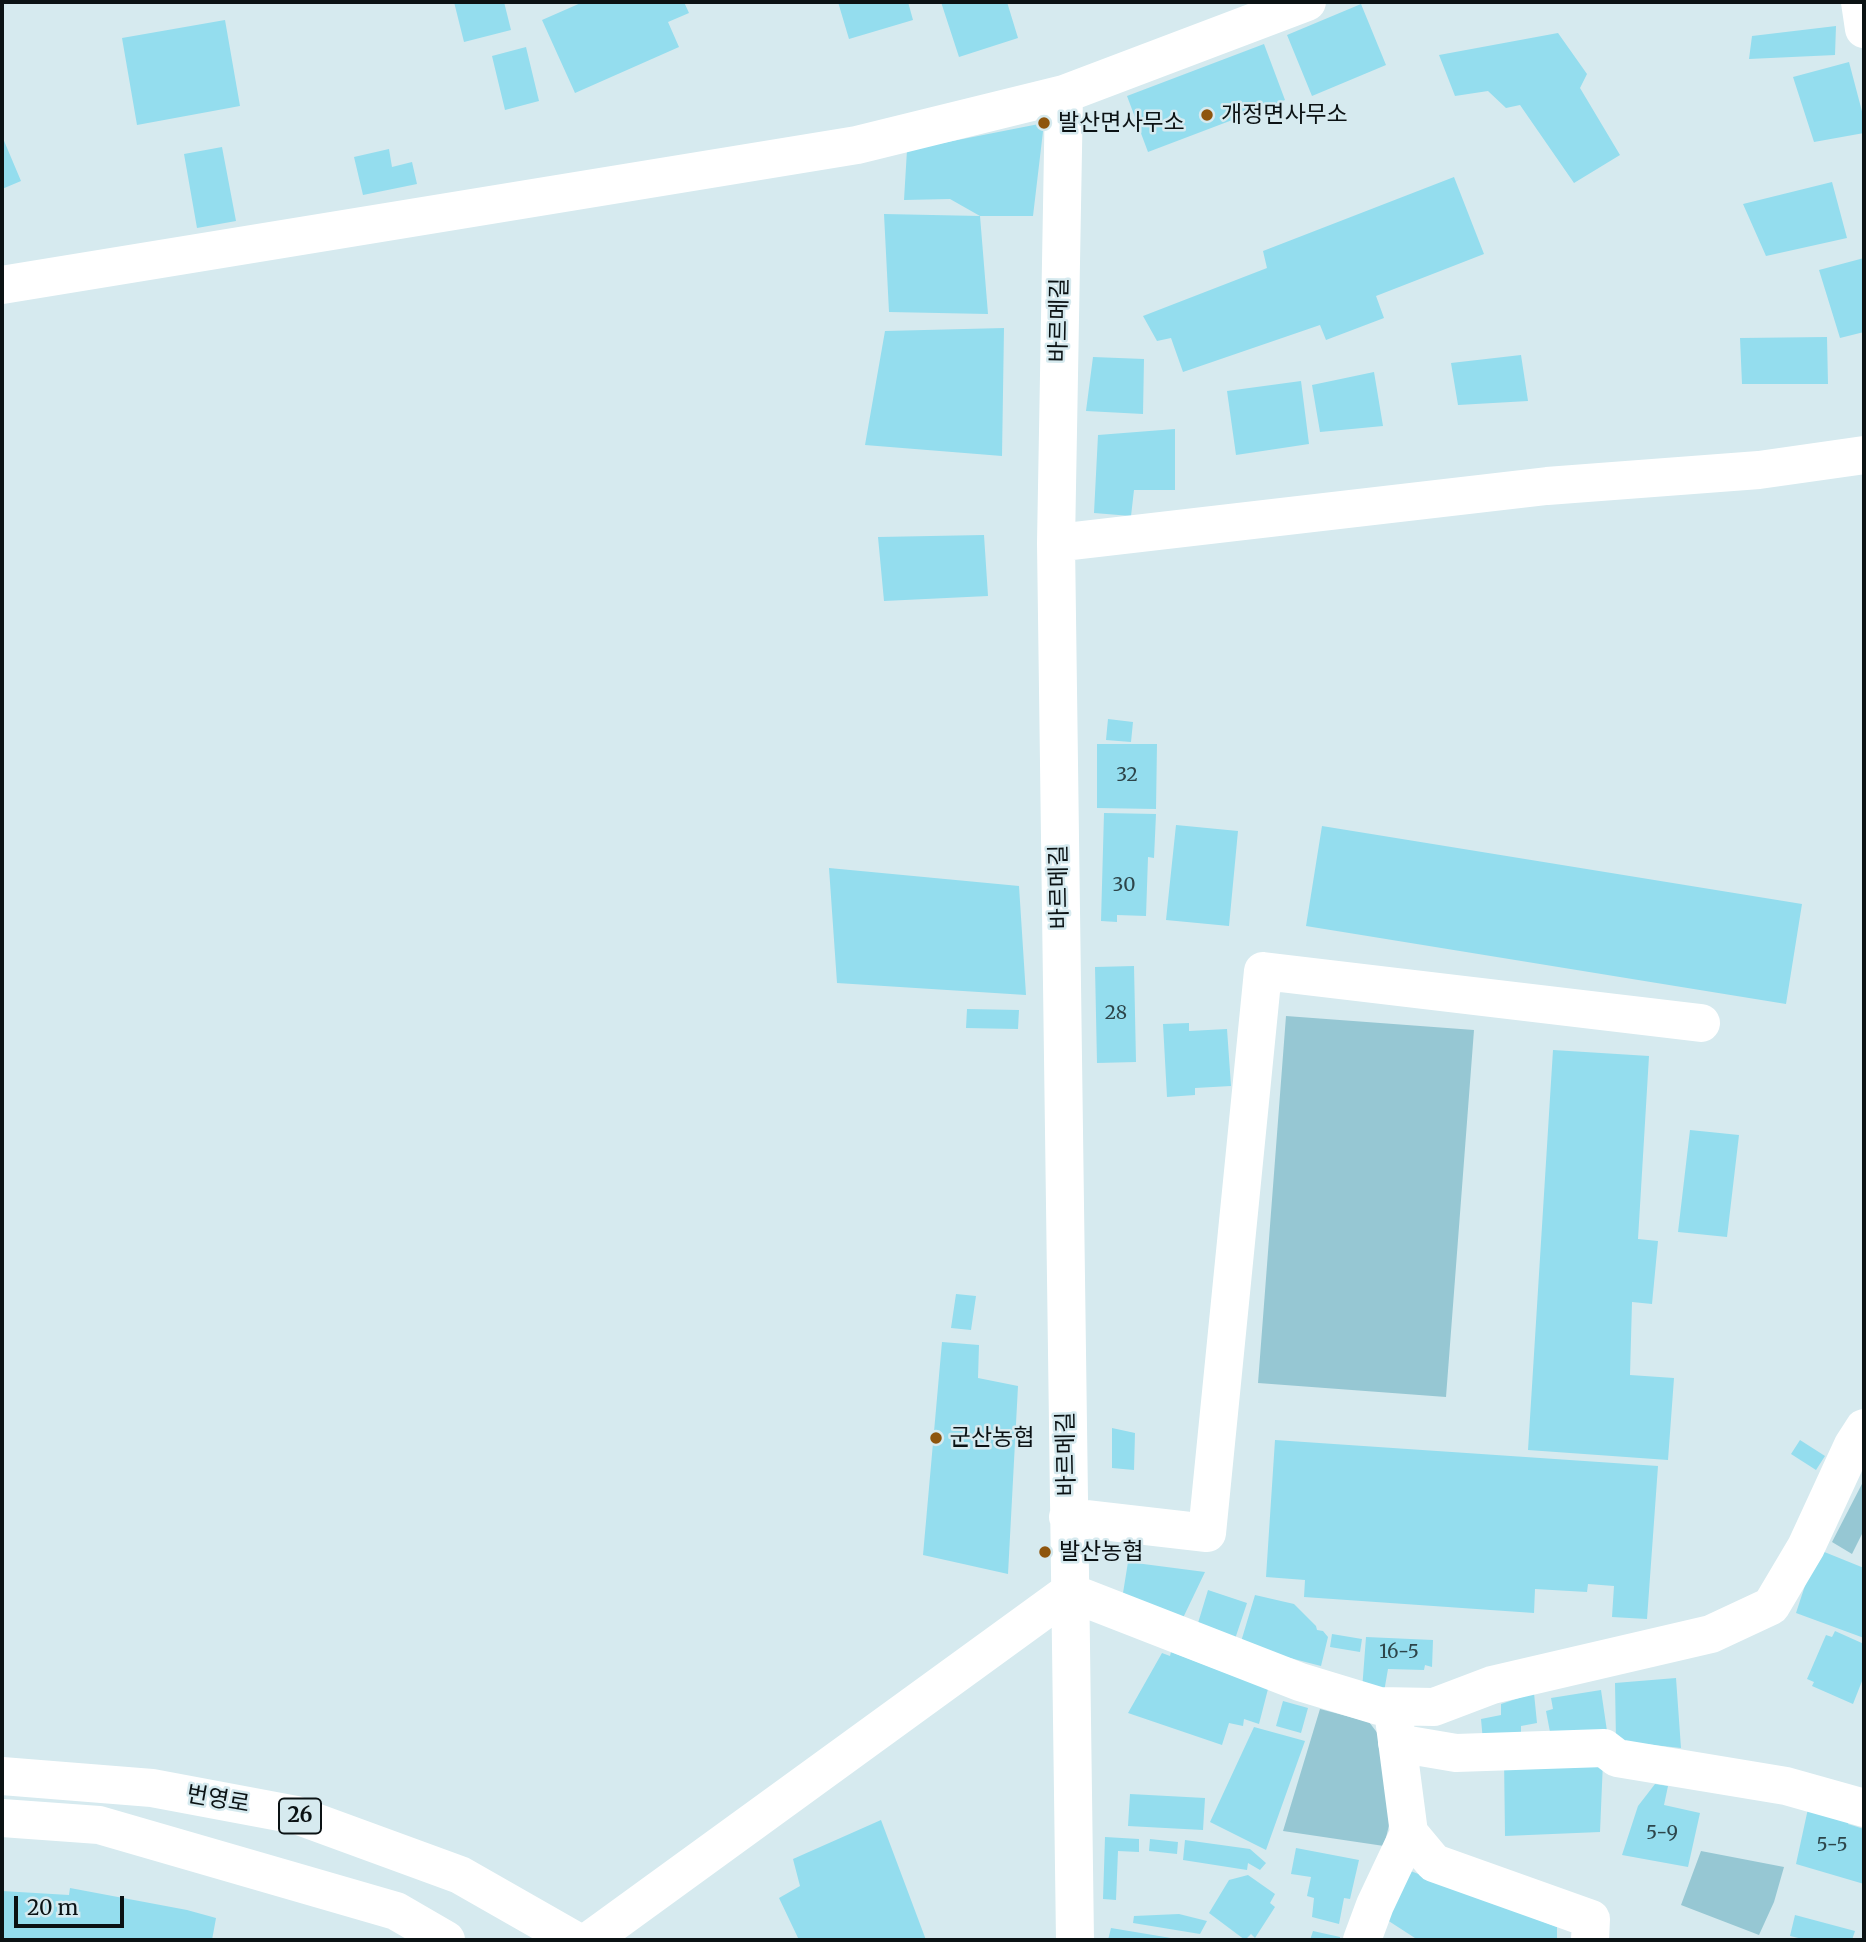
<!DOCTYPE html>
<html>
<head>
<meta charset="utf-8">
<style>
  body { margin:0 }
  #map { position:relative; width:1866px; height:1942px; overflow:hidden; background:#d6eaef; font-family:Merriweather,serif }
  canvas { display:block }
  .frame { position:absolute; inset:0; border:4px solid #0b1214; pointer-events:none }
  .scale { position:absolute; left:14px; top:1896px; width:110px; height:32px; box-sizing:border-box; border:4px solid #0b1214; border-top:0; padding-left:9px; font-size:21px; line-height:24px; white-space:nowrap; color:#0b1214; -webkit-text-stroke:5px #d6eaef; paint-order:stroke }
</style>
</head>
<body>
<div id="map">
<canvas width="1866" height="1942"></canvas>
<div class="frame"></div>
<div class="scale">20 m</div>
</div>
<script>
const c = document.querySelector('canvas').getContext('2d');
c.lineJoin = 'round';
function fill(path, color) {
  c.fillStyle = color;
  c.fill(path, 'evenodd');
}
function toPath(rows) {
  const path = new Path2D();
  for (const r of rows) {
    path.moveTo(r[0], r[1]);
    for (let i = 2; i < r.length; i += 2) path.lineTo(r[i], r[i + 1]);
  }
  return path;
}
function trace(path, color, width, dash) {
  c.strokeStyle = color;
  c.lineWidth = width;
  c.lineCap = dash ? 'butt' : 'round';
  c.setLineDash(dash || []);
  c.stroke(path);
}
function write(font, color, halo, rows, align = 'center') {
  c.font = font + ' Merriweather,"Noto Sans KR",serif';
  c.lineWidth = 5;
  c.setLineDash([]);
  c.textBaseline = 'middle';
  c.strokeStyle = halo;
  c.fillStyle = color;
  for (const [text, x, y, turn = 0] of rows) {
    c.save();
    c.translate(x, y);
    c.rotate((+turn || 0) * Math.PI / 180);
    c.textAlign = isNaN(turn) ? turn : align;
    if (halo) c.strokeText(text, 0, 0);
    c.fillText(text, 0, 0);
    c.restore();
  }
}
fill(toPath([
  [1286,1016,1474,1030,1446,1397,1258,1383],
  [1864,1480,1864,1530,1852,1554,1832,1542],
  [1320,1709,1369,1722,1385,1743,1390,1821,1384,1846,1283,1831],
  [1701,1851,1784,1867,1774,1902,1759,1935,1681,1905]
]), '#96c7d3');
fill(toPath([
  [454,2,504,2,511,30,464,42],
  [583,2,684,2,689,13,668,22,679,47,575,93,542,20],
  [838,2,908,2,913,20,849,39],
  [941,2,1007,2,1018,38,959,57],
  [1361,4,1386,65,1312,96,1287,35],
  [225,20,240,106,137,125,122,38],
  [1836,26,1835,55,1749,59,1752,36],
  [1558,33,1587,74,1580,88,1620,155,1574,183,1520,105,1506,108,1488,91,1455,96,1439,55],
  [1264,44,1285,100,1148,152,1127,96],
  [526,47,539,101,505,110,492,56],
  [1849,62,1864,119,1864,133,1814,142,1793,77],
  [1044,123,1033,216,980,216,950,199,904,200,907,150],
  [2,136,21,181,2,189],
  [222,147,236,221,197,228,184,154],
  [389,149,392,167,412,162,417,184,363,195,354,157],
  [1454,177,1484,254,1376,296,1384,318,1326,340,1320,325,1183,372,1171,338,1157,341,1143,316,1267,268,1263,251],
  [1832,182,1847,238,1766,256,1743,204],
  [884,214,980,216,988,314,889,312],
  [1864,258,1864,332,1840,338,1819,270],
  [1004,328,1002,456,865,445,885,331],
  [1827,337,1828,384,1742,384,1740,338],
  [1521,355,1528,401,1458,405,1451,363],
  [1093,357,1144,359,1143,414,1086,411],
  [1374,372,1383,426,1320,432,1312,385],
  [1301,381,1309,444,1236,455,1227,391],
  [1175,429,1175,490,1134,490,1131,516,1094,513,1098,435],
  [984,535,988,596,884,601,878,537],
  [1108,719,1133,722,1131,742,1106,740],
  [1097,744,1157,744,1156,809,1097,808],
  [1104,813,1156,814,1154,858,1148,857,1146,916,1117,915,1117,922,1101,921],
  [1176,825,1238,831,1229,926,1166,920],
  [1322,826,1802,904,1786,1004,1306,926],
  [829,868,1019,886,1026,995,837,983],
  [1134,966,1136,1062,1097,1063,1095,967],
  [967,1009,1019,1010,1018,1029,966,1028],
  [1189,1023,1189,1031,1227,1029,1231,1086,1195,1088,1195,1095,1167,1097,1163,1024],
  [1553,1050,1649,1056,1638,1239,1658,1241,1652,1304,1632,1302,1630,1375,1674,1378,1668,1460,1528,1450],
  [1690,1130,1739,1135,1727,1237,1678,1232],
  [956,1294,976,1296,971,1330,951,1328],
  [942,1342,979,1345,978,1378,1018,1386,1008,1574,923,1555],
  [1112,1428,1135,1433,1134,1470,1112,1468],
  [1275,1440,1658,1466,1647,1619,1612,1617,1614,1586,1588,1584,1587,1592,1535,1589,1534,1613,1304,1597,1305,1580,1266,1577],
  [1800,1440,1825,1456,1816,1470,1791,1454],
  [1817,1549,1864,1568,1864,1638,1796,1613],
  [1128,1562,1205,1572,1182,1620,1123,1593],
  [1208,1590,1247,1603,1233,1645,1195,1633],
  [1255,1595,1294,1604,1316,1626,1317,1630,1323,1631,1328,1637,1321,1666,1240,1645],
  [1835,1631,1864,1644,1864,1676,1853,1704,1812,1686,1814,1682,1807,1679,1826,1635,1832,1637],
  [1332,1634,1362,1639,1360,1652,1330,1647],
  [1366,1637,1433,1640,1432,1667,1425,1665,1424,1670,1388,1669,1384,1692,1362,1690],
  [1171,1652,1268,1689,1259,1724,1244,1719,1243,1726,1229,1723,1222,1745,1128,1713,1162,1653,1170,1656],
  [1676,1678,1681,1748,1616,1741,1615,1683],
  [1601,1690,1608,1738,1550,1732,1546,1711,1553,1709,1551,1698],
  [1534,1693,1537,1723,1521,1726,1521,1742,1483,1741,1481,1719,1501,1715,1501,1704],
  [1283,1701,1308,1708,1301,1733,1276,1726],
  [1254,1727,1305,1741,1266,1850,1210,1822],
  [1504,1757,1603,1761,1600,1832,1505,1836],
  [1655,1784,1668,1786,1664,1805,1700,1813,1688,1867,1622,1855,1638,1806],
  [1130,1794,1205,1798,1203,1830,1128,1826],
  [1809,1804,1854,1813,1848,1824,1864,1829,1864,1884,1796,1864],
  [881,1820,926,1940,799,1940,779,1898,800,1886,793,1859],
  [1105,1837,1139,1839,1139,1852,1118,1851,1116,1900,1103,1899],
  [1150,1839,1178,1842,1177,1854,1149,1851],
  [1185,1840,1250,1849,1266,1863,1260,1870,1248,1863,1247,1870,1183,1860],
  [1296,1848,1359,1860,1350,1899,1344,1898,1339,1924,1312,1917,1314,1898,1307,1896,1311,1877,1291,1874],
  [1408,1870,1557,1927,1557,1940,1418,1940,1381,1916],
  [1248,1875,1275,1894,1270,1903,1275,1907,1255,1938,1251,1934,1245,1940,1209,1913,1229,1880],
  [70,1888,187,1910,216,1918,212,1940,2,1940,2,1891,69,1895],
  [1179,1914,1207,1921,1200,1934,1133,1923,1134,1916],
  [1795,1915,1855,1931,1852,1940,1807,1940,1790,1936],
  [1111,1928,1177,1939,1177,1940,1108,1940],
  [1313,1931,1340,1937,1340,1940,1310,1940]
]), '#94ddee');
trace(toPath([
  [1860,2,1864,29],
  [2,285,857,145,1064,94],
  [1056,543,1547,486,1759,470,1864,455],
  [1068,1517,1207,1533,1263,971,1701,1023],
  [1397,1743,1456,1753,1604,1748,1617,1758,1786,1786,1864,1808],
  [1409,1833,1434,1863,1591,1919,1590,1940],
  [590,1940,1069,1592,1300,1682,1379,1706,1434,1707,1492,1685,1711,1634,1771,1606,1806,1547,1853,1445,1864,1428],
  [1075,1940,1056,543,1064,94,1307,2],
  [1362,1940,1375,1905,1409,1833,1394,1718]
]), '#fff', 38);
trace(toPath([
  [2,1776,152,1788,296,1815,460,1875,574,1940],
  [2,1818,99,1825,396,1911,446,1940]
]), '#fff', 38);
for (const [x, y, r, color] of [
  [1207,115,7,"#8e550d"],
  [1044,123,7,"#8e550d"],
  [936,1438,7,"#8e550d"],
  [1045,1552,7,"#8e550d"]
]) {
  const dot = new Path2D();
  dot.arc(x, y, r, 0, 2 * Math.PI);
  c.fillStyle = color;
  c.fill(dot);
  trace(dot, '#d6eaef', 2.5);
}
write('19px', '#2d454a', null, [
  ["32",1127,776],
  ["30",1124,886],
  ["28",1116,1014],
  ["16-5",1399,1653],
  ["5-9",1662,1834],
  ["5-5",1832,1846]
]);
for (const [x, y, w] of [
  [300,1816,42]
]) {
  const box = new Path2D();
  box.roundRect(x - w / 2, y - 17.5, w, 35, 5);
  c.fillStyle = '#d6eaef';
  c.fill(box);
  trace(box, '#0b1214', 2);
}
write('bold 21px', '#0b1214', null, [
  ["26",300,1816]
]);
write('23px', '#0b1214', '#d6eaef', [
  ["개정면사무소",1221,115],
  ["발산면사무소",1058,123],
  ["군산농협",950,1438],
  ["발산농협",1059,1552]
], 'left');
write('23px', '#0b1214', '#d6eaef', [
  ["바르메길",1060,320,-89],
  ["바르메길",1060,887,-91],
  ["바르메길",1067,1454,-91],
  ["번영로",218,1800,10]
]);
</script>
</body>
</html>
